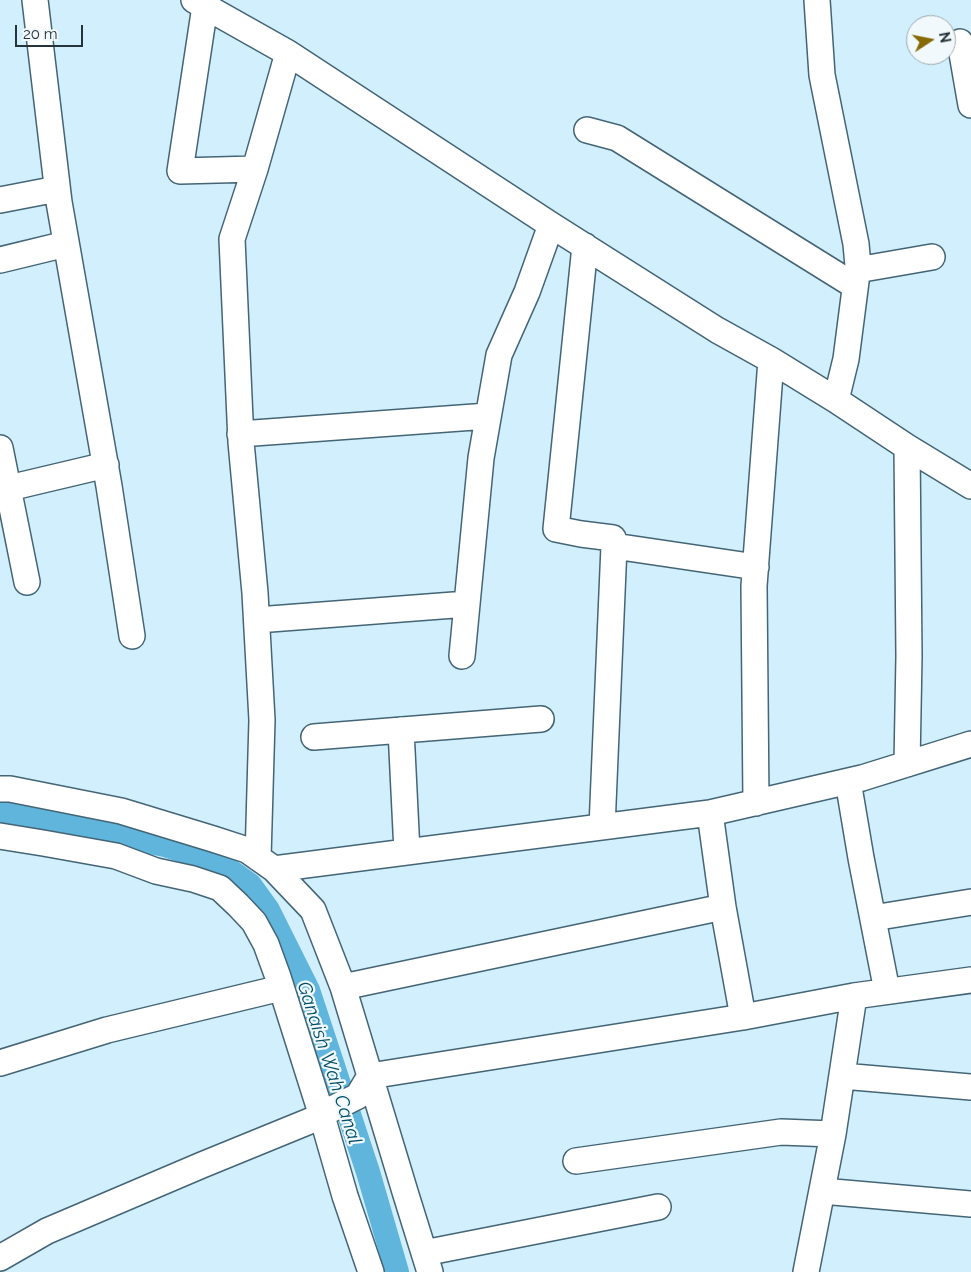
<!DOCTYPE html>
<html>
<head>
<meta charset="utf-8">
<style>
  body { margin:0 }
  #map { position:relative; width:971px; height:1272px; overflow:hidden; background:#d2effe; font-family:Raleway,sans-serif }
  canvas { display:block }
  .north { position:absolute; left:906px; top:15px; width:50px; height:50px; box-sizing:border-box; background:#f1f9fc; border:1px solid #9faaae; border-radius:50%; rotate:79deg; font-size:14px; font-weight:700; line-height:20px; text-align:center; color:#25333a }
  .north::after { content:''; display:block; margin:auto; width:18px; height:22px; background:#856a05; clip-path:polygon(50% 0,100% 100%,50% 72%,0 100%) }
  .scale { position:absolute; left:15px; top:25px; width:68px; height:22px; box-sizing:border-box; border:2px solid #25333a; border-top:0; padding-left:6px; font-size:15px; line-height:18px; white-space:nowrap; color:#25333a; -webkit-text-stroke:4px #f1f9fc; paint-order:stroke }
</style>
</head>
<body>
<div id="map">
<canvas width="971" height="1272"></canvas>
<div class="north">N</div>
<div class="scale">20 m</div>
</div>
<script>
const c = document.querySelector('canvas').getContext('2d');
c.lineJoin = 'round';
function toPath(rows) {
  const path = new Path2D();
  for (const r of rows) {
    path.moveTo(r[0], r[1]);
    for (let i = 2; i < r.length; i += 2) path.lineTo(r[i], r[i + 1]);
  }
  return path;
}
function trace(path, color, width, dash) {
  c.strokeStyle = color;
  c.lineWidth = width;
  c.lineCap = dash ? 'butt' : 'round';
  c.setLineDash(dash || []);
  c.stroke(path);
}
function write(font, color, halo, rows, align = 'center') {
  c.font = font + ' Raleway,sans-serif';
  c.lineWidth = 4.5;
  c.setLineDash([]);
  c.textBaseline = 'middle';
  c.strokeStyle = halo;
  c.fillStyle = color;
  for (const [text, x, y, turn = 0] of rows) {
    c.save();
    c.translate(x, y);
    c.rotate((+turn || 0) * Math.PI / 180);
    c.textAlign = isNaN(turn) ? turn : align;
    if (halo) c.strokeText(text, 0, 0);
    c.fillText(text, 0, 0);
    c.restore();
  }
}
trace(toPath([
  [0,813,165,845,218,862,250,885,268,910,308,990,368,1172,397,1272]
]), '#5fb5dc', 24);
const minor = toPath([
  [35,0,59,202,109,486,132,636],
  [194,0,288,53,551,225,717,330,771,360,836,400,907,447,971,486],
  [817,0,822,75,856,244,858,266,846,359,836,400],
  [205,6,180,171,255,169],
  [960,42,971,105],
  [587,130,617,138,855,286],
  [0,200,57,189],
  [585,246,556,529,581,534,613,538,614,546,602,827],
  [0,260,66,244],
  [857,270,932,257],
  [240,434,488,416],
  [0,448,27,582],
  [9,488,106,465],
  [614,546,756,567],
  [257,620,467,604],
  [462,656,481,458,499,355,527,292,551,225],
  [401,730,407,852],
  [314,737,541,719],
  [907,764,909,656,907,447],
  [848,781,861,858,887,991],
  [0,789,10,789,121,811,213,839,247,850,274,869,313,910,343,987,406,1195,430,1272],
  [756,803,754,586,771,360],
  [710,813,723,907,743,1017],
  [0,836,43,843,116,856,156,871,193,879,220,888,238,905,254,922,266,944,278,977,322,1116,345,1196,371,1272],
  [258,858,262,720,255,593,241,442,232,239,255,169,288,53],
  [274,869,710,813,862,778,971,744],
  [873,918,971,902],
  [343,987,723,907],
  [0,1063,107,1030,281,988],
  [842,1076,971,1087],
  [576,1161,781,1132,833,1134],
  [822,1191,971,1204],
  [424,1253,658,1207],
  [0,1258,47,1231,202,1165,322,1116,328,1111,358,1096,370,1076,743,1017,854,996,971,980],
  [806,1272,833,1134,854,996]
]);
trace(minor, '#446575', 28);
trace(minor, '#fff', 25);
write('italic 19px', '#004d67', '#f1f9fc', [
  ["Ganaish Wah Canal",329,1063,72]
]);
</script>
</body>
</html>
